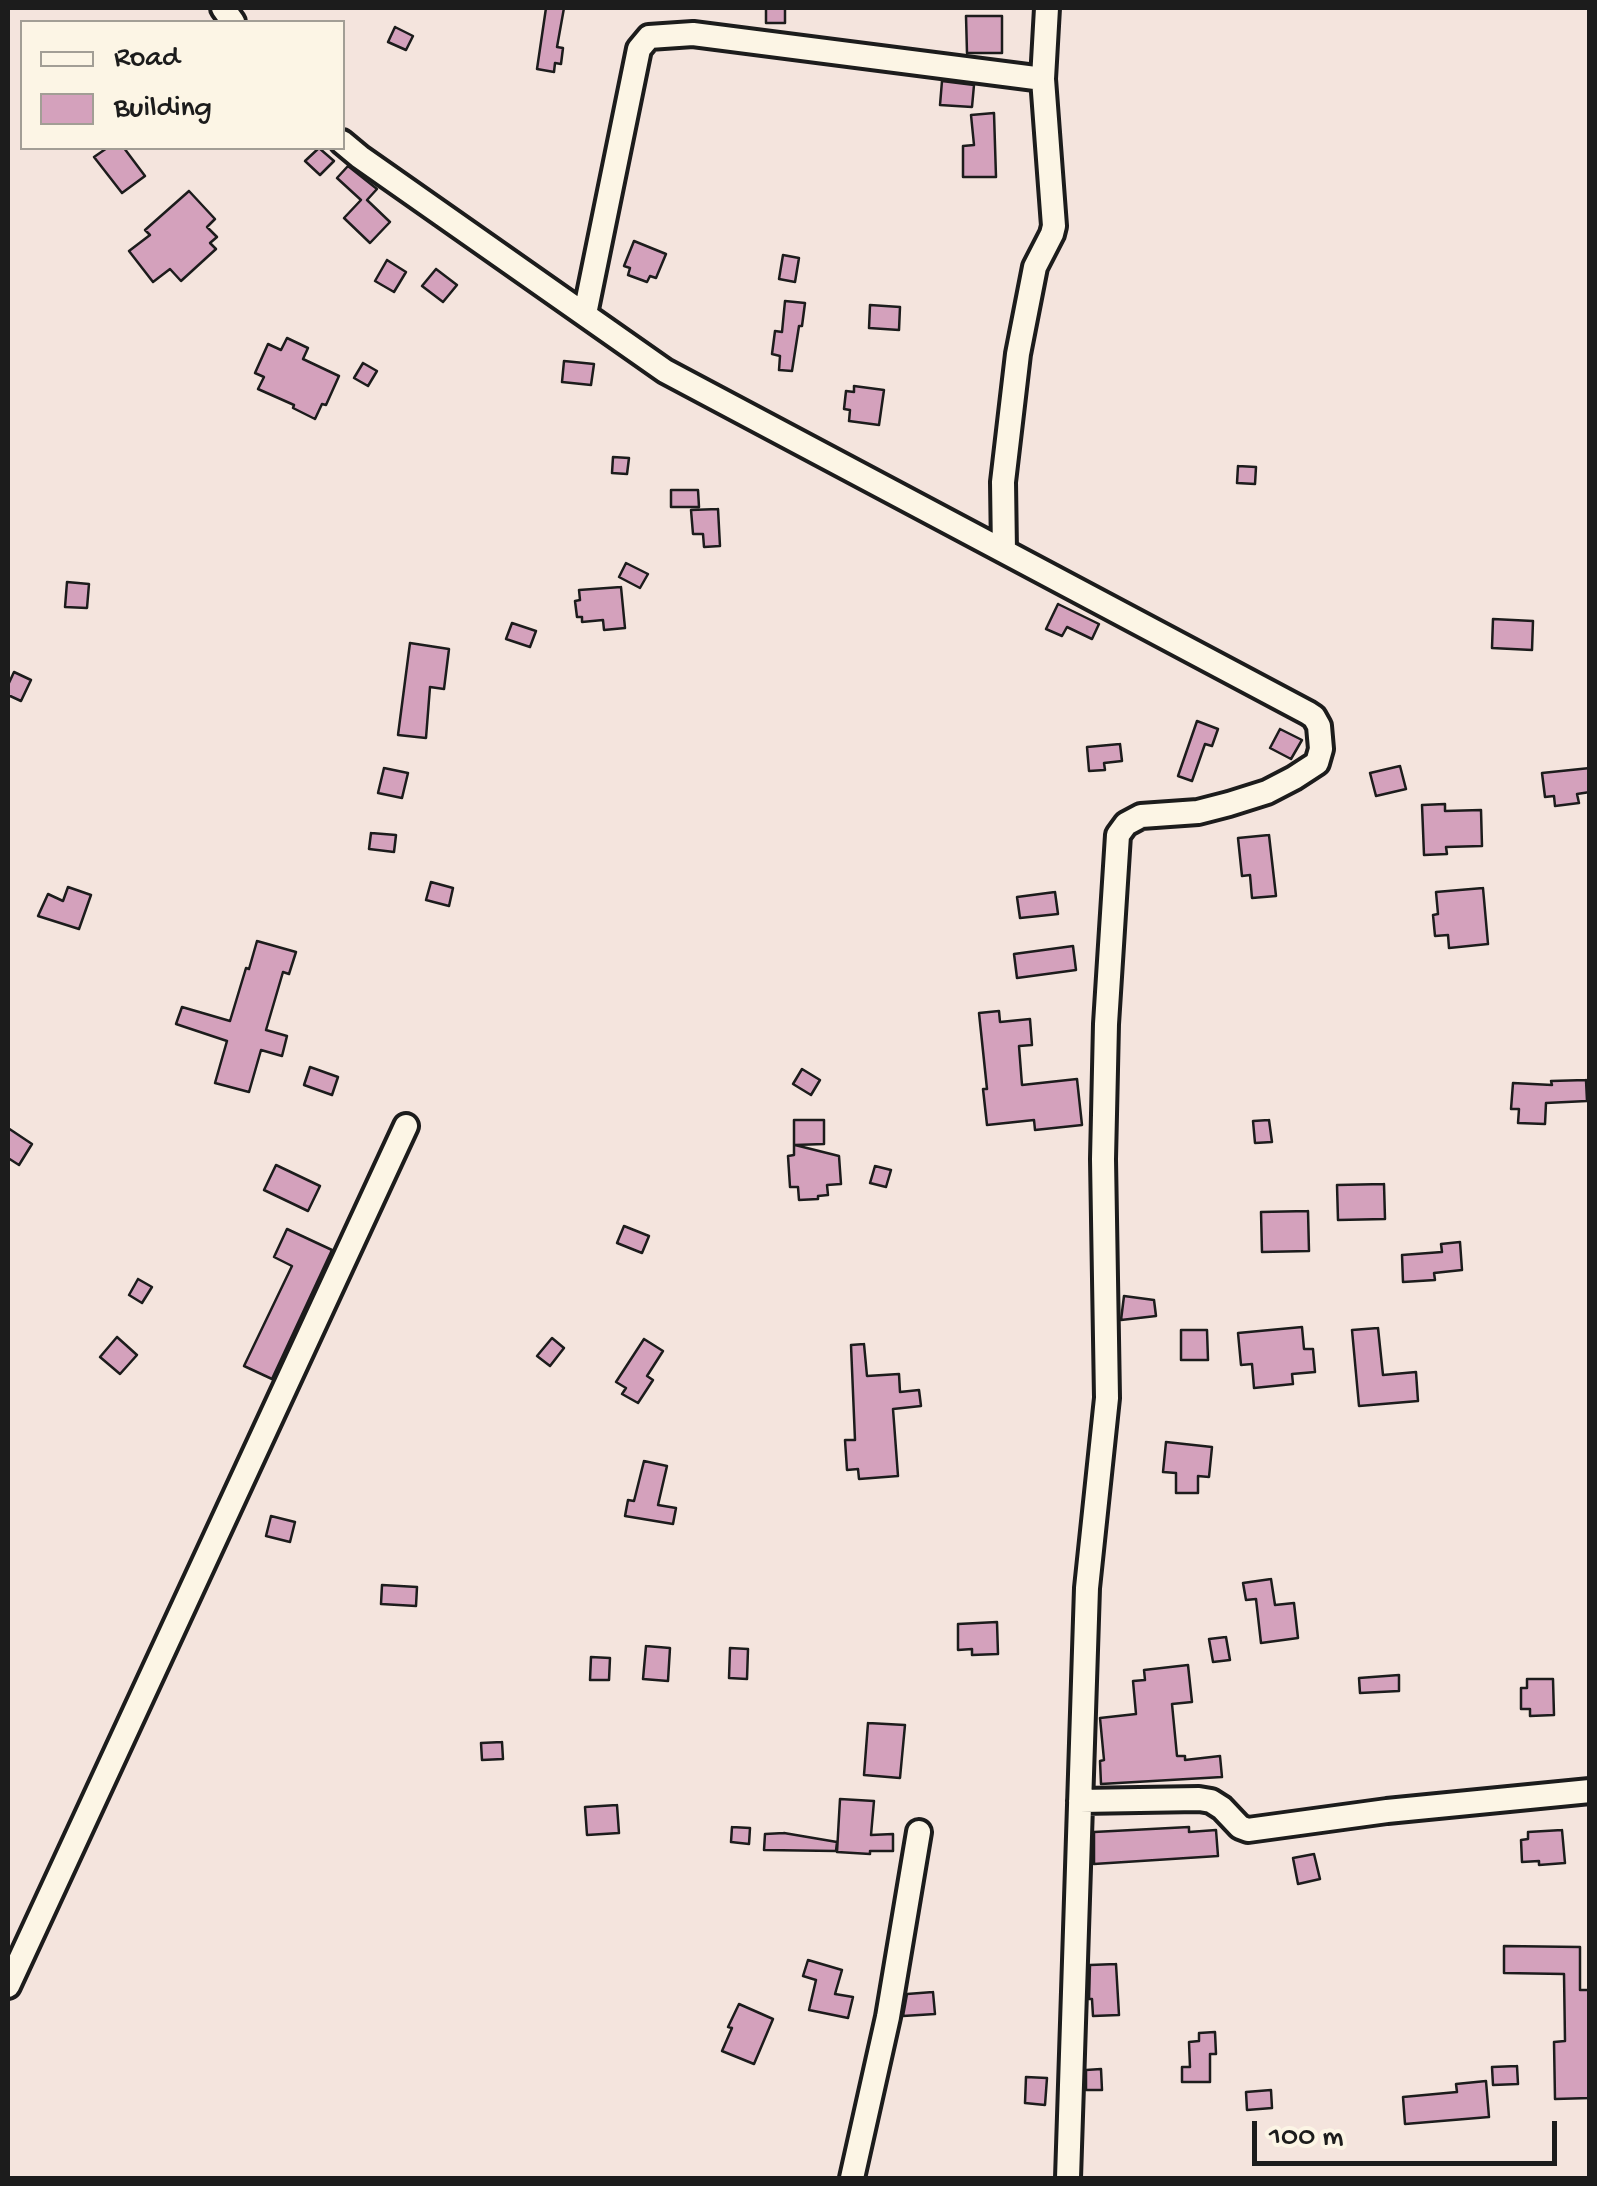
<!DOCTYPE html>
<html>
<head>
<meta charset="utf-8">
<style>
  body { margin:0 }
  #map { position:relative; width:1597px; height:2186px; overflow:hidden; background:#f4e4dd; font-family:"Gochi Hand",sans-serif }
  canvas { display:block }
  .frame { position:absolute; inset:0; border:10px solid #1c1c1c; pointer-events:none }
  .legend { position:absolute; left:20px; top:20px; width:325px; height:130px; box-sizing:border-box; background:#fcf5e5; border:2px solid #a29e95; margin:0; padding:12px 18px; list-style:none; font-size:30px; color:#1c1c1c }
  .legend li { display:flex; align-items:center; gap:20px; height:50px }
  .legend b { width:50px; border:2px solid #a29e95 }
  .scale { position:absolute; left:1252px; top:2121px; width:305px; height:45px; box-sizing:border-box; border:5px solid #1c1c1c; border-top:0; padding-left:12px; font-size:30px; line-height:35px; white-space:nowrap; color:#1c1c1c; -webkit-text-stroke:8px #fcf5e5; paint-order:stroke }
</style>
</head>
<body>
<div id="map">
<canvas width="1597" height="2186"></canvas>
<div class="frame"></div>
<ul class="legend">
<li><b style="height:12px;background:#fcf5e5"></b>Road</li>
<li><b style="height:28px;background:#d4a1bc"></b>Building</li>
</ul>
<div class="scale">100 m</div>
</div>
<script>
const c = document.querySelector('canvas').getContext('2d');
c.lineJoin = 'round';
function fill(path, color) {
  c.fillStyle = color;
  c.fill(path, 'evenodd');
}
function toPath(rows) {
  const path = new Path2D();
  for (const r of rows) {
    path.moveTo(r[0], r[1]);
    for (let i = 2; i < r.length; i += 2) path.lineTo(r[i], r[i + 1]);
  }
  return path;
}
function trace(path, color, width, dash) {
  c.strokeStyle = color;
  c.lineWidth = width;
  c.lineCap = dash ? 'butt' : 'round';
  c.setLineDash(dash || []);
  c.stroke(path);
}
const building = toPath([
  [546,8,564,8,557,47,563,48,561,64,555,63,554,72,537,69,546,8],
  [766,8,785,8,785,23,766,23,766,8],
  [966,16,1002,16,1002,53,967,53,966,16],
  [395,27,413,36,406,50,388,42,395,27],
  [942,81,974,85,972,107,940,105,942,81],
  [994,113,996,177,963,177,963,146,974,145,971,115,994,113],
  [107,148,124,148,145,176,122,193,94,157,107,148],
  [319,148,334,161,320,175,305,161,319,148],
  [348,166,377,189,367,200,390,222,370,243,344,218,361,200,337,178,348,166],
  [189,191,215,219,207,227,217,237,210,243,216,249,181,281,170,269,153,282,129,251,150,235,145,230,189,191],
  [634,241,666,254,656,278,650,276,647,282,628,275,630,268,624,266,634,241],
  [783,255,799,258,795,282,779,279,783,255],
  [387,260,406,272,394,292,375,281,387,260],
  [436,269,457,285,443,302,422,286,436,269],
  [785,301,805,303,802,326,799,326,792,371,779,370,780,356,772,354,775,331,782,332,785,301],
  [870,305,900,307,899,330,869,328,870,305],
  [287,338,308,348,303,359,339,376,326,405,322,404,315,419,293,408,294,405,258,389,264,377,255,373,268,344,281,350,287,338],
  [564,361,594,364,591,385,562,382,564,361],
  [363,363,377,371,368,386,354,378,363,363],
  [854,386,884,390,879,425,849,421,850,410,844,409,846,391,854,392,854,386],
  [613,457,629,458,627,474,612,473,613,457],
  [1238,466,1256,467,1255,484,1237,483,1238,466],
  [671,490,698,490,699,507,671,507,671,490],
  [718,509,720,546,704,547,703,534,693,534,691,510,718,509],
  [626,563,648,574,640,588,619,577,626,563],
  [67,582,89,584,87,608,65,607,67,582],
  [621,587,625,628,604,630,603,620,582,622,582,617,577,617,575,601,580,600,579,590,621,587],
  [1058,604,1099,624,1092,639,1067,627,1062,636,1046,629,1058,604],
  [1493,619,1533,621,1532,650,1492,648,1493,619],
  [512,623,536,631,530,647,506,639,512,623],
  [410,643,449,649,444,689,430,687,426,738,398,735,410,643],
  [14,672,31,680,21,701,8,695,8,685,14,672],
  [1197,721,1218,729,1212,746,1205,744,1192,781,1178,776,1197,721],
  [1280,729,1302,740,1291,759,1270,748,1280,729],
  [1120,744,1122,761,1104,763,1105,770,1089,771,1087,747,1120,744],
  [1400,766,1406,789,1376,796,1370,773,1400,766],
  [384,768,408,773,402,798,378,793,384,768],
  [1590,768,1590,792,1577,794,1579,803,1555,806,1554,796,1545,797,1542,773,1590,768],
  [1445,804,1445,811,1481,810,1482,846,1446,847,1447,854,1424,855,1422,805,1445,804],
  [371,833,396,835,394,852,369,849,371,833],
  [1269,835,1276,896,1252,898,1250,875,1242,876,1238,838,1269,835],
  [431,882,453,888,449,906,426,900,431,882],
  [68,887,91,895,79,929,38,916,48,894,63,901,68,887],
  [1483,888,1488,944,1449,948,1448,935,1435,936,1433,915,1438,914,1436,892,1483,888],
  [1055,892,1058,914,1020,918,1017,897,1055,892],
  [257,941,296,952,289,974,283,972,266,1030,287,1036,282,1056,261,1050,249,1092,215,1083,227,1041,176,1024,182,1007,230,1021,246,968,249,969,257,941],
  [1073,946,1076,970,1017,978,1014,954,1073,946],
  [999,1011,1000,1022,1030,1019,1032,1045,1019,1046,1022,1085,1077,1079,1082,1125,1035,1130,1034,1120,987,1125,983,1089,987,1089,979,1013,999,1011],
  [310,1067,338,1077,332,1095,304,1085,310,1067],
  [802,1069,820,1080,811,1095,793,1084,802,1069],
  [1586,1080,1587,1101,1546,1103,1545,1124,1518,1123,1519,1109,1511,1109,1513,1083,1552,1085,1551,1081,1586,1080],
  [794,1120,824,1120,824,1144,795,1145,839,1156,841,1184,827,1185,828,1195,818,1196,818,1199,799,1200,798,1187,790,1187,788,1156,794,1155,794,1120],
  [1269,1120,1272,1142,1255,1143,1253,1121,1269,1120],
  [8,1128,32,1144,19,1165,8,1158,8,1128],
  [276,1165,320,1186,308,1211,264,1190,276,1165],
  [875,1166,891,1170,886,1187,870,1183,875,1166],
  [1384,1184,1385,1219,1338,1220,1337,1185,1384,1184],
  [1308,1211,1309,1251,1262,1252,1261,1212,1308,1211],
  [624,1226,649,1236,642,1253,617,1243,624,1226],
  [287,1229,332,1250,272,1379,244,1366,292,1266,274,1257,287,1229],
  [1460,1242,1462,1270,1434,1273,1435,1280,1403,1282,1402,1255,1442,1252,1441,1244,1460,1242],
  [138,1279,152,1287,142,1303,129,1295,138,1279],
  [1124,1296,1154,1300,1156,1316,1121,1320,1124,1296],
  [1302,1327,1304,1349,1313,1349,1315,1372,1292,1374,1293,1384,1254,1388,1252,1364,1241,1365,1238,1333,1302,1327],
  [1378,1328,1383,1375,1416,1372,1418,1401,1359,1406,1352,1330,1378,1328],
  [1181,1330,1207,1330,1208,1360,1181,1360,1181,1330],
  [117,1337,137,1355,120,1374,100,1357,117,1337],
  [552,1338,564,1348,550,1366,537,1356,552,1338],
  [644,1339,663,1351,647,1376,653,1380,638,1403,622,1394,626,1388,616,1382,644,1339],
  [864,1344,867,1376,899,1374,900,1392,919,1390,921,1406,893,1409,898,1476,859,1479,858,1469,847,1470,845,1440,855,1440,851,1345,864,1344],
  [1166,1442,1212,1447,1209,1477,1198,1476,1198,1493,1176,1493,1176,1473,1163,1472,1166,1442],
  [644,1461,667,1466,658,1505,676,1508,673,1524,625,1516,628,1500,634,1501,644,1461],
  [271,1516,295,1522,290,1542,266,1536,271,1516],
  [1271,1579,1275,1605,1294,1603,1298,1638,1261,1643,1256,1599,1246,1600,1243,1583,1271,1579],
  [382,1585,417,1587,416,1606,381,1604,382,1585],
  [997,1622,998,1654,972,1655,972,1649,958,1650,958,1624,997,1622],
  [1226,1637,1230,1660,1213,1662,1209,1639,1226,1637],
  [646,1646,670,1648,668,1681,643,1679,646,1646],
  [730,1648,748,1649,747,1679,729,1678,730,1648],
  [591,1657,610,1658,609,1680,590,1680,591,1657],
  [1188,1665,1192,1702,1172,1704,1177,1756,1185,1756,1185,1760,1220,1756,1222,1777,1101,1784,1100,1761,1104,1760,1100,1718,1136,1714,1133,1681,1145,1680,1144,1670,1188,1665],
  [1399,1675,1399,1691,1360,1693,1359,1678,1399,1675],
  [1527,1679,1553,1679,1554,1715,1530,1716,1530,1709,1521,1709,1521,1688,1527,1688,1527,1679],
  [868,1723,905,1725,900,1778,864,1775,868,1723],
  [502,1742,503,1759,482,1760,481,1743,502,1742],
  [840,1799,874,1801,871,1835,893,1834,893,1851,870,1851,870,1854,837,1852,840,1799],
  [617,1805,619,1833,587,1835,585,1807,617,1805],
  [732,1827,750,1828,749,1844,731,1842,732,1827],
  [1189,1827,1189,1832,1216,1830,1218,1856,1094,1864,1094,1832,1189,1827],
  [1562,1830,1565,1863,1539,1865,1539,1861,1522,1862,1521,1840,1528,1839,1528,1832,1562,1830],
  [784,1833,837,1842,836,1851,764,1850,765,1834,784,1833],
  [1314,1854,1320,1879,1298,1884,1293,1858,1314,1854],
  [1504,1946,1580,1947,1580,1990,1590,1990,1590,2098,1555,2099,1554,2042,1565,2041,1564,1974,1504,1973,1504,1946],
  [808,1960,842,1970,835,1994,853,1997,848,2018,809,2010,816,1980,803,1976,808,1960],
  [1116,1964,1119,2015,1093,2016,1092,1999,1089,1999,1090,1965,1116,1964],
  [933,1992,935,2014,903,2016,907,1994,933,1992],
  [739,2004,773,2019,754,2064,722,2051,732,2028,728,2027,739,2004],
  [1215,2032,1216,2054,1210,2054,1210,2082,1182,2082,1182,2067,1190,2067,1189,2042,1199,2041,1199,2033,1215,2032],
  [1517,2066,1518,2084,1493,2085,1492,2067,1517,2066],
  [1101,2069,1102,2090,1086,2090,1086,2070,1101,2069],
  [1026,2077,1047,2078,1045,2105,1025,2103,1026,2077],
  [1486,2081,1489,2117,1405,2124,1403,2097,1457,2092,1456,2084,1486,2081],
  [1271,2090,1272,2108,1247,2110,1246,2092,1271,2090]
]);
fill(building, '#d4a1bc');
trace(building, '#1c1c1c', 2.5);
const minor = toPath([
  [223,8,233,22],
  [342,142,360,157,665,371,1308,713,1314,717,1319,726,1321,749,1317,763,1294,778,1267,792,1229,804,1198,812,1141,816,1126,824,1118,835,1106,1024,1103,1159,1107,1398,1087,1588,1068,2178],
  [585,314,639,49,649,37,693,34,1043,79],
  [1004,551,1003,482,1018,354,1035,267,1052,234,1054,226,1043,79,1047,8],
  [1080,1801,1199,1799,1211,1801,1222,1808,1240,1827,1248,1830,1387,1811,1590,1791],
  [8,1986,406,1126],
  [852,2178,888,2017,919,1832]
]);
trace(minor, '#1c1c1c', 30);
trace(minor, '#fcf5e5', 22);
</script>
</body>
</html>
